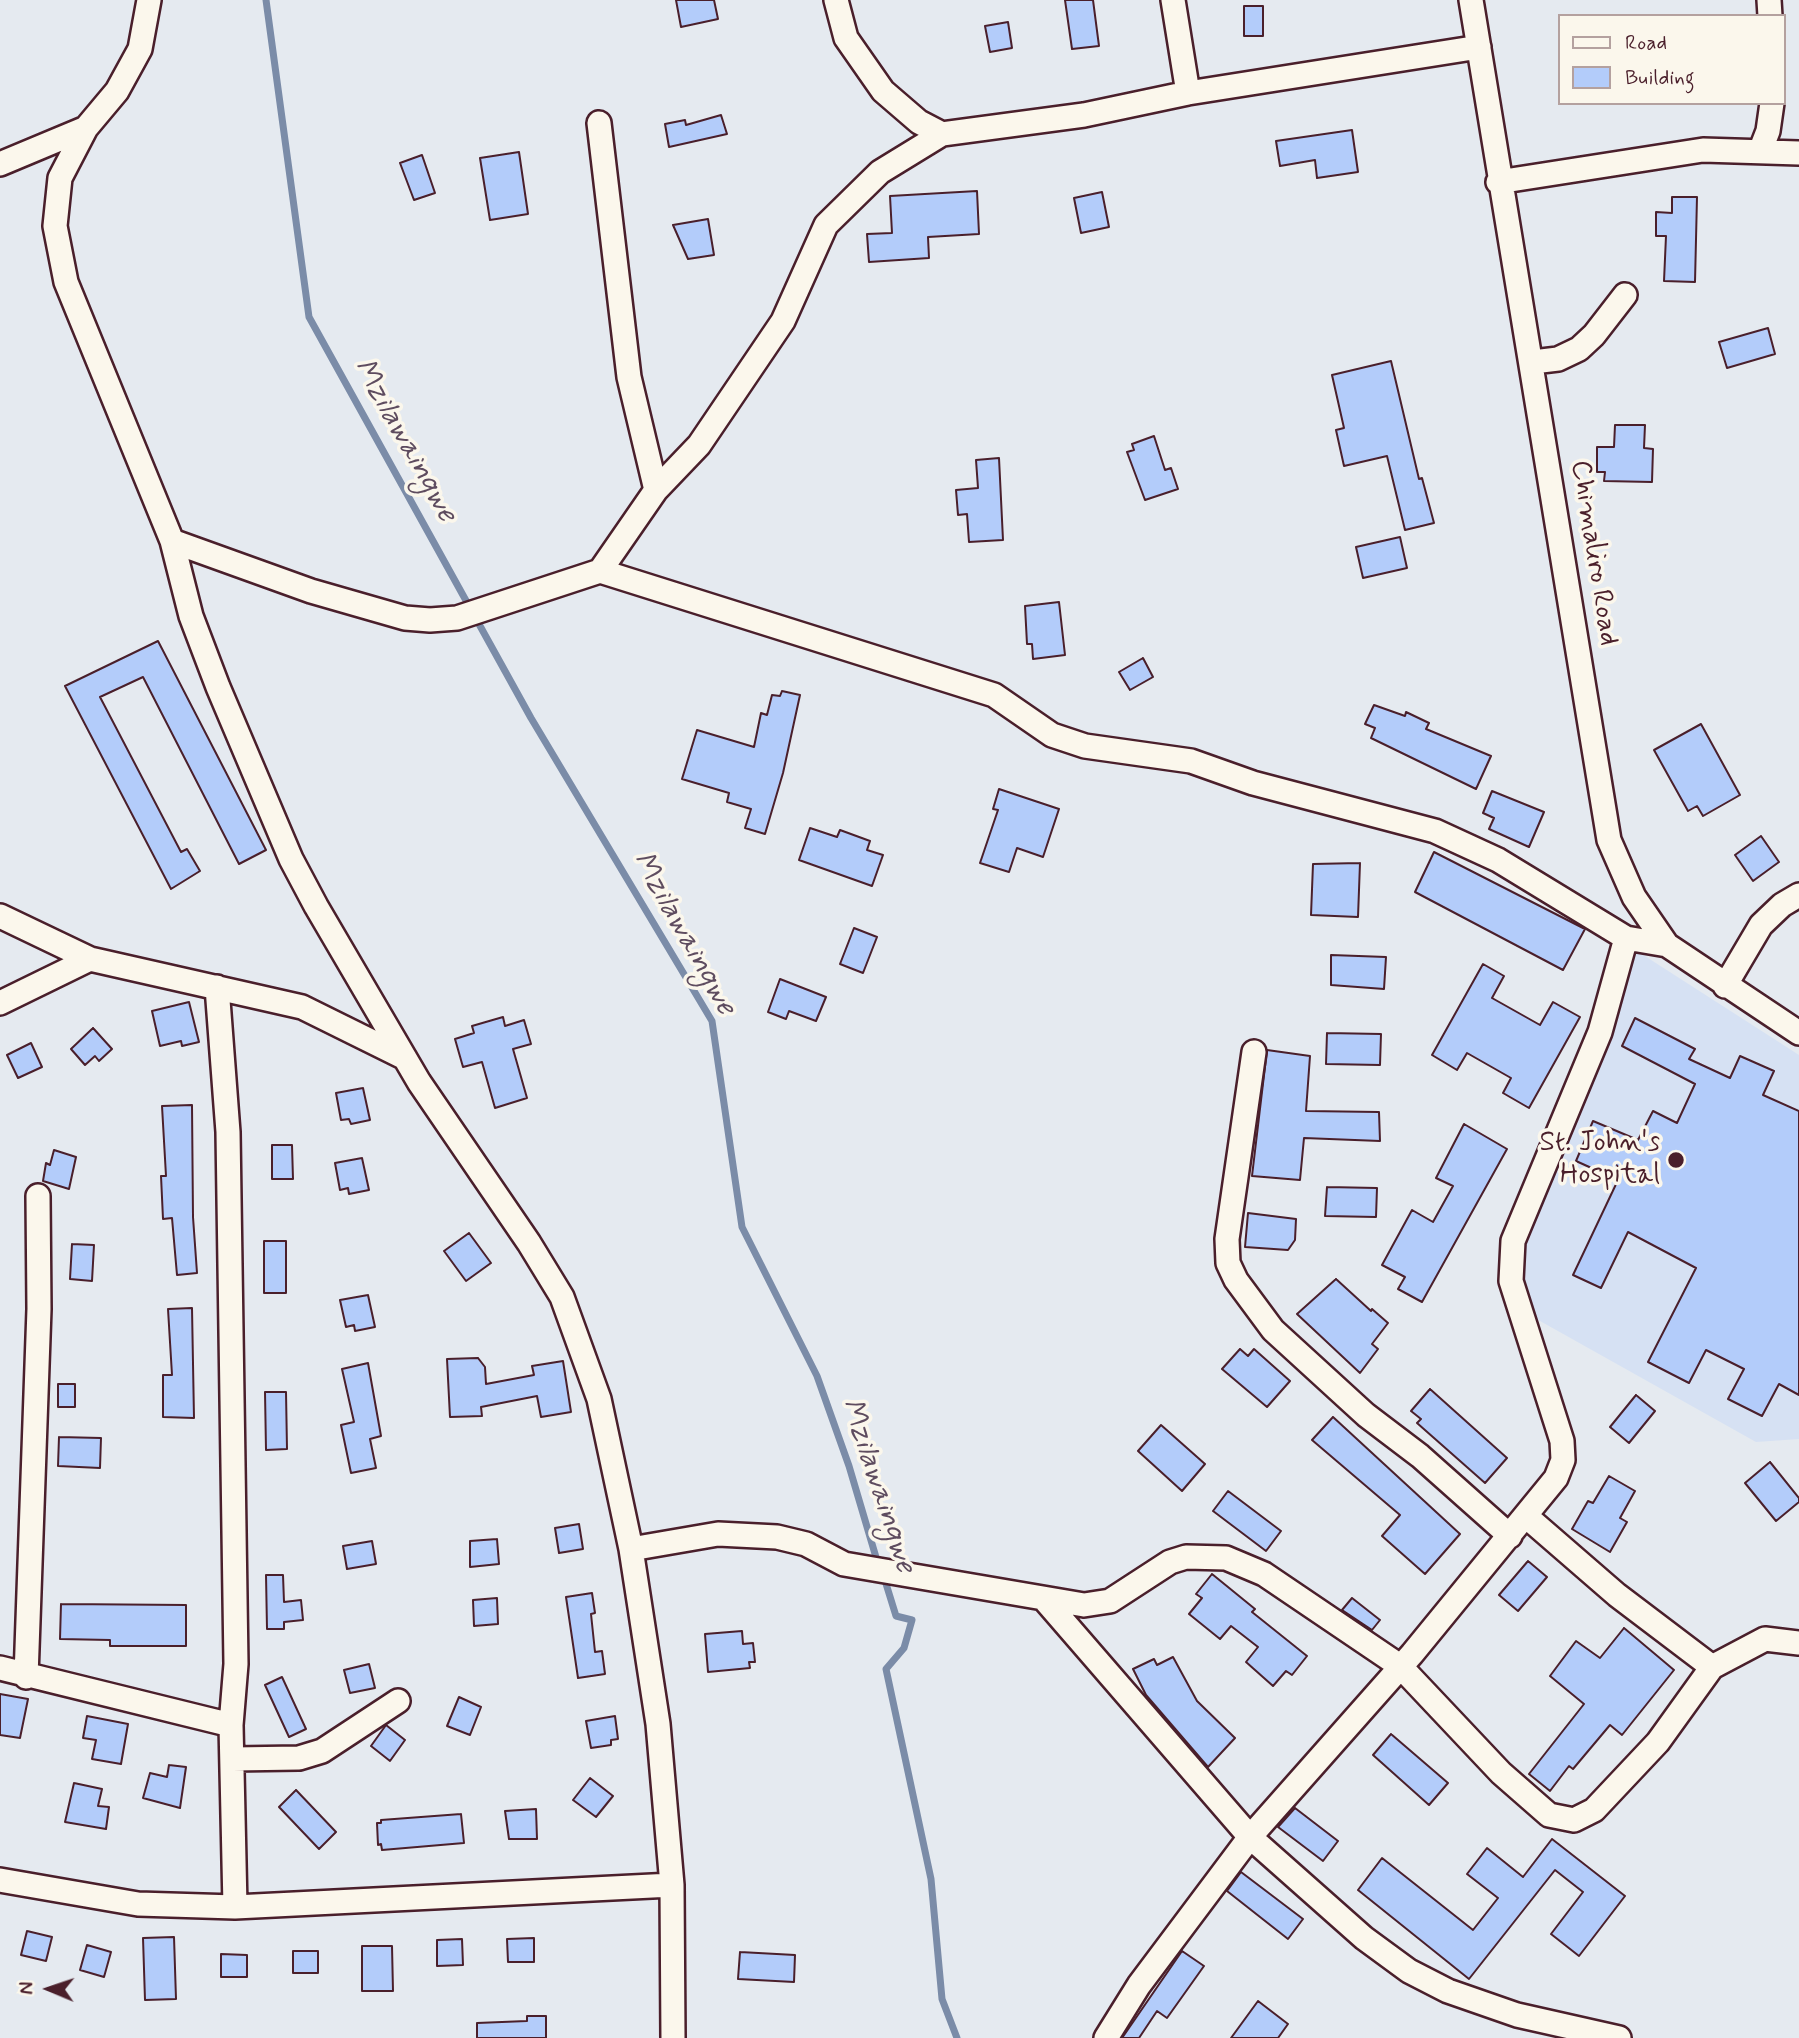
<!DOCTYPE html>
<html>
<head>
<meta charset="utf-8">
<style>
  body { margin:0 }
  #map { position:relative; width:1799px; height:2038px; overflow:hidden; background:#e5eaf0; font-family:Mynerve,sans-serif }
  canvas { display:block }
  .legend { position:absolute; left:1558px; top:14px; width:228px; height:91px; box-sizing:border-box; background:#fbf7ec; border:2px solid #b4a19f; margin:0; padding:9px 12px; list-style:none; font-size:21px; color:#4a1f2b }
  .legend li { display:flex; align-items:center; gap:14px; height:35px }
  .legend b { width:35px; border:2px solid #b4a19f }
  .north { position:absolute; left:14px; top:1954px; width:70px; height:70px; -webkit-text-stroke:5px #fbf7ec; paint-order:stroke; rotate:272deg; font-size:19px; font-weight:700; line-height:28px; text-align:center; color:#4a1f2b }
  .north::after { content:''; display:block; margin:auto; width:24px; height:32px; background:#4a1f2b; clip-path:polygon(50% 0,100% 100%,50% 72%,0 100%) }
</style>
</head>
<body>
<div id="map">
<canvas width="1799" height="2038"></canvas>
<ul class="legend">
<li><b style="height:9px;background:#fbf7ec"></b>Road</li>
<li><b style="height:19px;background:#b3ccfa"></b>Building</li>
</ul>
<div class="north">N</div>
</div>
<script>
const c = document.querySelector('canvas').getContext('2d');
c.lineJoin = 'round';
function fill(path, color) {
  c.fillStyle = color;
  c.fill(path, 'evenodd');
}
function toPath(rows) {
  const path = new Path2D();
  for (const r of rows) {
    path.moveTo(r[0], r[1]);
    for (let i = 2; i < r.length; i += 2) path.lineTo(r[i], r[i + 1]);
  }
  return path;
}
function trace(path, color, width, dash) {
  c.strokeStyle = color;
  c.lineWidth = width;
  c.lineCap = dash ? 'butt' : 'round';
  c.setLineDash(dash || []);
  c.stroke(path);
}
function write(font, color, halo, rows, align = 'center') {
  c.font = font + ' Mynerve,sans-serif';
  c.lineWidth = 7;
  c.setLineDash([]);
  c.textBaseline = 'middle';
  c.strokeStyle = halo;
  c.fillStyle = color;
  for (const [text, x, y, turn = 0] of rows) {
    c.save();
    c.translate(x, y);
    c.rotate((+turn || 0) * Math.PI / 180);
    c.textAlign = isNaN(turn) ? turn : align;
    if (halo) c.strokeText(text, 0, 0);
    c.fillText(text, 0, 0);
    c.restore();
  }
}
fill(toPath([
  [1634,949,1799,1055,1799,1439,1756,1442,1524,1312,1518,1234]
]), '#d6e1f3');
trace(toPath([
  [266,0,309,317,531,718,712,1021,742,1227,817,1376,849,1466,878,1564],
  [883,1574,896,1616,912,1620,904,1648,886,1669,931,1879,942,1999,957,2038]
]), '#7b8ca8', 7);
const building = toPath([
  [676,0,714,0,718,19,681,27,676,0],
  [1065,0,1093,0,1099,46,1072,49,1065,0],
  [1244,6,1263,6,1263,36,1244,36,1244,6],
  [1008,22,1012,48,990,52,985,26,1008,22],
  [721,115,727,134,669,147,665,124,685,120,686,125,721,115],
  [1352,130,1358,172,1317,178,1315,160,1280,166,1276,141,1352,130],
  [519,152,528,214,490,220,480,158,519,152],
  [422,155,435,193,414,200,400,163,422,155],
  [977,191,979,234,928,237,929,258,869,262,867,234,892,233,890,196,977,191],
  [1102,192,1109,227,1081,233,1074,198,1102,192],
  [1672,197,1697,197,1695,282,1664,281,1666,236,1656,236,1656,212,1672,213,1672,197],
  [708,219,714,255,688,259,673,225,708,219],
  [1768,328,1775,354,1727,368,1719,342,1768,328],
  [1391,361,1419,479,1422,478,1434,523,1405,530,1387,456,1344,466,1336,430,1344,428,1332,375,1391,361],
  [1615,425,1645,425,1644,448,1653,449,1652,482,1604,481,1605,472,1597,472,1597,447,1614,447,1615,425],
  [1154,436,1165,470,1171,468,1178,489,1145,500,1127,452,1134,450,1132,444,1154,436],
  [999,458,1003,540,969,542,967,514,958,515,956,490,978,488,976,460,999,458],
  [1400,537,1407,568,1363,578,1356,547,1400,537],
  [1059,602,1065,655,1033,659,1032,644,1027,644,1025,606,1059,602],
  [158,641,266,850,239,864,143,677,100,697,181,852,187,849,200,871,171,889,65,686,158,641],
  [1143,658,1153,677,1130,690,1119,672,1143,658],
  [782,691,800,695,783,773,765,834,745,828,751,809,727,802,729,793,682,779,697,730,754,747,761,713,767,715,772,695,780,696,782,691],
  [1374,705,1405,716,1406,712,1429,723,1426,729,1491,756,1476,789,1371,738,1375,728,1365,724,1374,705],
  [1701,724,1740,795,1703,816,1697,806,1688,811,1654,750,1701,724],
  [999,789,1059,809,1043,857,1017,848,1009,872,980,863,998,810,993,809,999,789],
  [1492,791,1544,812,1529,847,1489,829,1494,818,1483,813,1492,791],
  [810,828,837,837,840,830,870,841,867,850,883,855,872,886,799,860,810,828],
  [1761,836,1779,862,1753,881,1735,855,1761,836],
  [1434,852,1585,929,1563,970,1415,892,1434,852],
  [1360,863,1358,917,1311,915,1313,864,1360,863],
  [854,928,877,937,863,973,840,964,854,928],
  [1331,955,1386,957,1384,989,1331,985,1331,955],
  [1483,964,1504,976,1492,998,1540,1025,1553,1002,1580,1017,1529,1108,1503,1093,1511,1078,1467,1053,1457,1070,1432,1055,1483,964],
  [780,979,826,997,816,1021,789,1011,786,1019,768,1012,780,979],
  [189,1002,199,1042,182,1046,181,1041,160,1046,152,1011,189,1002],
  [503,1017,505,1026,524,1020,531,1044,513,1049,527,1098,495,1108,482,1062,463,1067,455,1039,474,1033,472,1026,503,1017],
  [1635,1018,1695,1049,1689,1059,1730,1078,1740,1056,1774,1071,1763,1095,1799,1111,1799,1395,1779,1384,1762,1416,1728,1399,1744,1369,1706,1350,1689,1383,1648,1362,1696,1268,1628,1232,1601,1288,1573,1275,1618,1180,1576,1161,1593,1121,1638,1140,1653,1111,1677,1123,1695,1084,1622,1046,1635,1018],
  [93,1028,112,1049,99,1061,95,1056,85,1065,71,1049,93,1028],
  [1327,1033,1381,1034,1380,1065,1326,1064,1327,1033],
  [31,1043,42,1067,18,1078,7,1055,31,1043],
  [1267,1050,1310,1056,1306,1111,1379,1112,1380,1141,1304,1138,1300,1180,1252,1176,1267,1050],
  [363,1088,370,1120,351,1124,349,1119,341,1120,336,1093,363,1088],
  [192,1105,193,1217,197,1273,177,1275,172,1218,163,1219,161,1176,166,1176,162,1106,192,1105],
  [1464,1124,1507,1149,1422,1302,1398,1289,1405,1277,1382,1265,1412,1210,1433,1222,1453,1186,1436,1178,1464,1124],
  [272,1145,292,1145,293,1179,272,1179,272,1145],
  [54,1150,76,1157,69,1189,43,1181,46,1163,50,1165,54,1150],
  [362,1158,369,1190,349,1194,348,1188,340,1190,335,1163,362,1158],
  [1327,1187,1377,1188,1376,1217,1325,1216,1327,1187],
  [1248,1213,1296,1219,1295,1240,1288,1250,1245,1247,1248,1213],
  [469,1233,491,1263,466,1281,444,1251,469,1233],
  [264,1241,286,1241,286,1293,264,1293,264,1241],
  [72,1244,94,1245,92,1281,70,1279,72,1244],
  [1336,1279,1371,1311,1372,1309,1388,1323,1372,1344,1378,1349,1360,1373,1297,1314,1336,1279],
  [368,1295,375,1327,355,1331,354,1325,346,1327,340,1300,368,1295],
  [192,1308,194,1418,163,1417,163,1375,172,1375,168,1309,192,1308],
  [1240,1349,1248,1356,1254,1349,1290,1381,1267,1407,1222,1369,1240,1349],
  [478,1358,485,1367,486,1384,534,1375,532,1366,563,1361,571,1412,541,1417,537,1396,481,1407,482,1416,450,1417,447,1359,478,1358],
  [368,1363,381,1436,370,1439,376,1468,351,1473,341,1425,354,1422,342,1369,368,1363],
  [58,1384,75,1384,75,1407,58,1407,58,1384],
  [1430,1389,1507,1458,1485,1483,1417,1423,1421,1419,1411,1411,1430,1389],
  [265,1392,286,1392,287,1449,266,1450,265,1392],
  [1636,1395,1655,1411,1629,1443,1610,1427,1636,1395],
  [1333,1417,1460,1534,1425,1574,1382,1536,1400,1515,1312,1440,1333,1417],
  [1161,1425,1205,1464,1182,1491,1138,1451,1161,1425],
  [59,1437,101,1438,100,1468,58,1466,59,1437],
  [1770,1462,1799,1498,1799,1502,1776,1521,1745,1483,1770,1462],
  [1609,1476,1635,1491,1620,1518,1627,1522,1610,1552,1572,1529,1588,1501,1593,1503,1609,1476],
  [1228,1491,1281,1531,1266,1551,1213,1511,1228,1491],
  [579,1524,583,1549,559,1553,555,1528,579,1524],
  [497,1539,499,1564,470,1567,470,1541,497,1539],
  [372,1541,376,1564,347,1569,343,1546,372,1541],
  [1528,1561,1547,1577,1518,1611,1499,1595,1528,1561],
  [1212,1574,1255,1609,1252,1612,1307,1656,1292,1675,1286,1671,1273,1686,1246,1662,1258,1647,1231,1626,1220,1639,1189,1614,1202,1598,1196,1594,1212,1574],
  [266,1575,283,1575,284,1602,301,1600,303,1620,284,1622,284,1629,267,1629,266,1575],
  [592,1593,595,1613,591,1614,595,1652,602,1651,605,1674,578,1678,566,1597,592,1593],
  [497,1598,498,1624,474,1626,473,1600,497,1598],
  [1352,1598,1380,1620,1372,1630,1342,1610,1352,1598],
  [61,1604,186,1605,186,1646,110,1646,110,1640,60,1639,61,1604],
  [1624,1628,1674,1670,1622,1735,1610,1725,1573,1769,1569,1766,1550,1791,1529,1774,1584,1704,1550,1676,1576,1641,1600,1658,1624,1628],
  [742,1631,743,1644,753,1643,755,1662,749,1662,750,1668,708,1672,705,1634,742,1631],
  [1173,1657,1197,1701,1235,1738,1208,1767,1146,1695,1133,1669,1154,1659,1157,1665,1173,1657],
  [369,1664,375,1688,350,1693,344,1670,369,1664],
  [282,1677,306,1729,289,1737,265,1685,282,1677],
  [0,1694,28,1699,20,1738,0,1735,0,1694],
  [459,1697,481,1707,470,1735,447,1726,459,1697],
  [87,1716,128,1724,121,1764,92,1759,96,1740,83,1738,87,1716],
  [615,1716,618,1739,611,1740,611,1745,591,1748,586,1721,615,1716],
  [386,1725,405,1740,390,1761,371,1746,386,1725],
  [1391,1734,1448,1783,1429,1805,1373,1755,1391,1734],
  [169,1765,186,1767,180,1808,143,1798,150,1773,167,1777,169,1765],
  [590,1778,613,1796,596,1817,573,1800,590,1778],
  [74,1783,102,1789,98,1806,109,1807,106,1829,65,1822,74,1783],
  [296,1790,336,1832,319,1849,279,1807,296,1790],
  [1295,1808,1338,1841,1323,1861,1278,1827,1295,1808],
  [536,1809,537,1839,509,1839,505,1811,536,1809],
  [461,1814,464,1843,382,1850,381,1844,378,1845,377,1823,381,1823,381,1820,461,1814],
  [1552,1839,1625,1896,1579,1956,1551,1934,1583,1892,1555,1870,1469,1979,1358,1890,1382,1858,1473,1930,1498,1898,1467,1874,1487,1848,1523,1877,1552,1839],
  [1241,1872,1303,1919,1288,1939,1227,1891,1241,1872],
  [27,1931,52,1937,46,1961,21,1955,27,1931],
  [174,1937,176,1999,145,2000,143,1938,174,1937],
  [534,1938,534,1962,508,1962,507,1939,534,1938],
  [462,1939,463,1965,437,1966,437,1940,462,1939],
  [87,1945,111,1952,104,1977,80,1970,87,1945],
  [362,1946,392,1946,393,1991,362,1991,362,1946],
  [293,1951,318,1951,318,1973,293,1973,293,1951],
  [1182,1951,1204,1966,1167,2018,1157,2011,1139,2038,1122,2038,1182,1951],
  [740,1952,795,1955,794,1982,738,1979,740,1952],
  [221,1954,247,1955,247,1977,221,1977,221,1954],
  [1258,2001,1288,2024,1278,2038,1231,2038,1258,2001],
  [527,2016,546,2016,546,2038,477,2038,477,2023,527,2021,527,2016]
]);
fill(building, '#b3ccfa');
trace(building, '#4a1f2b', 2);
const minor = toPath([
  [836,0,846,38,883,91,919,122,942,134,1084,115,1188,93,1479,47],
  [1173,0,1188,93],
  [1471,0,1609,840,1634,897,1667,945,1799,1033],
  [1769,0,1770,16],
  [599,123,629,377,656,490],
  [86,128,60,178,55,226,66,282,172,541,191,616,218,687,291,859,316,906,419,1082,529,1243,562,1297,599,1399,631,1549,658,1724,672,1885],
  [1761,149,1768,131,1772,103],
  [0,164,86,128,117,91,140,49,149,0],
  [1498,182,1703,150,1799,153],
  [1533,362,1558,359,1579,349,1594,335,1625,295],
  [172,541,311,591,405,618,430,620,457,618,600,571,994,695,1052,735,1085,746,1191,761,1253,783,1435,831,1498,860,1626,938,1667,945],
  [600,571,656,490,699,445,783,321,826,225,880,172,942,134],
  [0,916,90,959,302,1007,405,1058],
  [1725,986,1761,925,1782,905,1799,895],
  [217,987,228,1132,236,1664,231,1725],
  [0,1003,90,959],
  [1254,1052,1227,1239,1228,1263,1236,1280,1273,1330,1366,1415,1420,1456,1510,1536],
  [1527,1517,1617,1595,1712,1667],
  [631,1549,718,1534,777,1537,806,1544,844,1564,1084,1605,1110,1601,1170,1562,1186,1557,1226,1558,1264,1574,1400,1666,1501,1773,1549,1815,1574,1820,1594,1810,1658,1742,1712,1667,1765,1639,1799,1643],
  [1044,1599,1250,1837,1364,1938,1409,1971,1448,1991,1517,2015,1619,2038],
  [0,1668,231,1725,235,1907,672,1885,673,2038],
  [26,1677,39,1309,38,1196],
  [233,1759,299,1758,322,1751,398,1701],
  [0,1880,138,1904,235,1907],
  [1106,2038,1139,1985,1250,1837,1412,1654,1556,1478,1563,1460,1562,1441,1511,1281,1513,1241,1600,1032,1626,938]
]);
trace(minor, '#4a1f2b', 28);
trace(minor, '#fbf7ec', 23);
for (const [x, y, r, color] of [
  [1676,1160,9,"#4a1f2b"]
]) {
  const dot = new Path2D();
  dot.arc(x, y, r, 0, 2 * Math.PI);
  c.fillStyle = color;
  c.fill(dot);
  trace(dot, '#fbf7ec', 2.5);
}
write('28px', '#4a1f2b', '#fbf7ec', [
  ["Chimaliro Road",1593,553,81]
]);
write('28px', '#4a1f2b', '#fbf7ec', [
  ["St. John's",1660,1144],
  ["Hospital",1660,1176]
], 'right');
write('italic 30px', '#5e4c5f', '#fbf7ec', [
  ["Mzilawaingwe",404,441,61],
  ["Mzilawaingwe",683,934,61],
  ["Mzilawaingwe",877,1486,72]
]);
</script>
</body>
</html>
